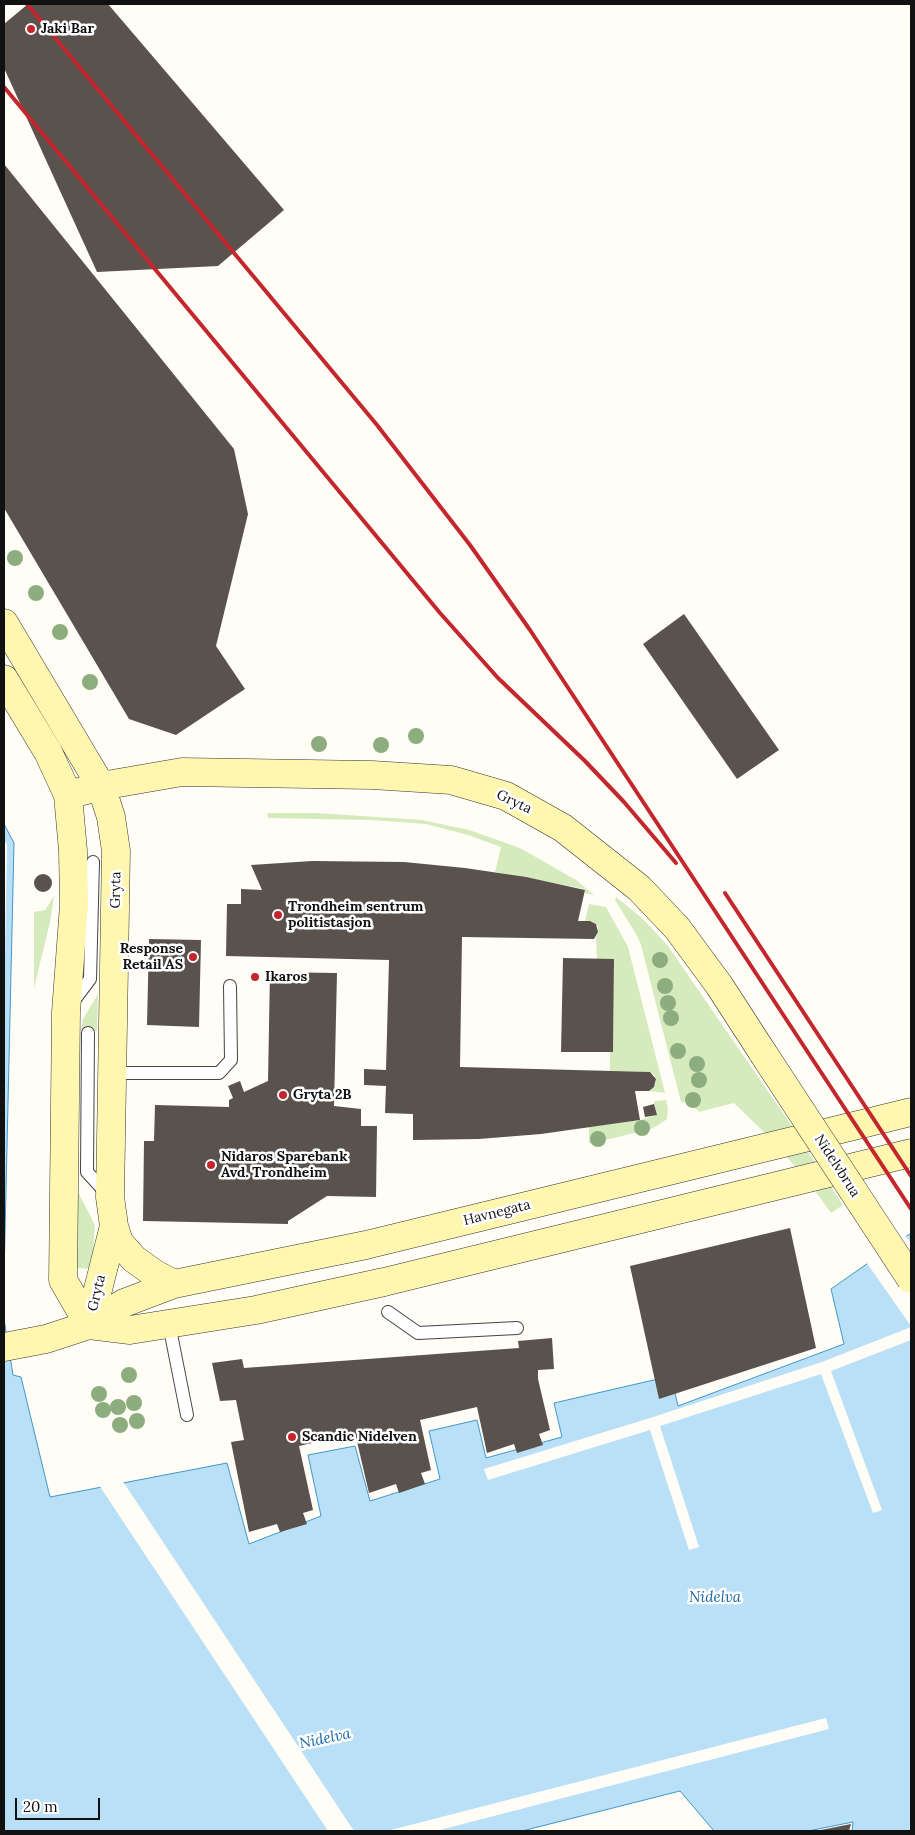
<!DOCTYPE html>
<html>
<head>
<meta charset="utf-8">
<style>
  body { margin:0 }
  #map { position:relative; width:915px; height:1835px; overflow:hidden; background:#fffdf5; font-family:Lora,serif }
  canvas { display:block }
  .frame { position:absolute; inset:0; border:5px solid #111; pointer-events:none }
  .scale { position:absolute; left:15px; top:1798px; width:85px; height:22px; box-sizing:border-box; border:2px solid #111; border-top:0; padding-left:6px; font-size:15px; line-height:18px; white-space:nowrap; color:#111; -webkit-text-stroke:4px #fff; paint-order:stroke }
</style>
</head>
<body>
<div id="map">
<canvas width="915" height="1835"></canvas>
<div class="frame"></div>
<div class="scale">20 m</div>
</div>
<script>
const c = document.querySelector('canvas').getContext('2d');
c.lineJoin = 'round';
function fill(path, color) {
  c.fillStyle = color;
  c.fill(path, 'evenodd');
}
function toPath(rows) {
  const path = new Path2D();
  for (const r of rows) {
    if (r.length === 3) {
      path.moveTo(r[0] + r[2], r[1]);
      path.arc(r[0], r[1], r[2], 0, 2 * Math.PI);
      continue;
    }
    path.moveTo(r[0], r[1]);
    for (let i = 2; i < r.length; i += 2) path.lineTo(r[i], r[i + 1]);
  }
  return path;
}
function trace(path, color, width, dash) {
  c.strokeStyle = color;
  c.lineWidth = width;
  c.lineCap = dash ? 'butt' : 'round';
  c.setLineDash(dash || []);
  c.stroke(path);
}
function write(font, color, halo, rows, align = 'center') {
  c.font = font + ' Lora,serif';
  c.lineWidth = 5;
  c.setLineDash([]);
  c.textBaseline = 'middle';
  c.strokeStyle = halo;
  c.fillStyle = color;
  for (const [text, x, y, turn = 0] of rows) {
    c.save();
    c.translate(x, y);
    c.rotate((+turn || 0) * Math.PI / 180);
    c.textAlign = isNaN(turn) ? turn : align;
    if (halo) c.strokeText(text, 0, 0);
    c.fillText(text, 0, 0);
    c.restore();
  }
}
fill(toPath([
  [267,813,316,813,422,820,469,830,520,848,576,880,594,895,585,893,585,889,495,872,501,847,468,835,426,824,371,820,268,818],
  [54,896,50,922,34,988,34,912,45,910],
  [616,897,642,918,668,946,785,1116,843,1205,831,1213,810,1184,773,1141,734,1103,699,1112,691,1103,681,1102,641,945,636,934,615,900],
  [589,904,606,907,628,947,665,1093,649,1091,654,1087,656,1082,655,1076,650,1072,610,1071,610,1052,613,1052,614,960,597,959,596,937,598,932,598,926,593,922,585,921],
  [98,994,97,1031,81,1030,83,1019],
  [666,1100,668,1109,667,1119,660,1124,651,1129,589,1144,589,1127,640,1120,656,1115,654,1101],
  [77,1190,95,1225,92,1269,77,1268]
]), '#d5ebbd');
const water = toPath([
  [4,824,14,843,4,1277,4,824],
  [911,1233,911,1831,852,1831,853,1822,808,1831,714,1831,680,1791,522,1831,4,1831,4,1319,13,1375,21,1377,50,1497,227,1463,249,1544,321,1516,308,1455,355,1446,370,1501,440,1479,429,1431,477,1420,486,1458,562,1437,554,1403,671,1376,678,1406,844,1344,831,1289,911,1233]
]);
fill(water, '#b9e0f7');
trace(water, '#3f96cf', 1);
fill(toPath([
  [4,840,7,845,4,1008],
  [905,1235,911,1244,911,1326,866,1262],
  [911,1327,911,1340,831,1371,882,1510,873,1513,821,1374,660,1426,699,1547,689,1550,650,1430,488,1480,484,1469,650,1418,822,1362],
  [122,1481,124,1483,354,1831,328,1831,99,1485],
  [826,1718,829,1729,436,1831,387,1831]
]), '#fffdf5');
fill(toPath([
  [28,4,108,4,284,210,218,266,97,272,4,68,4,24],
  [4,164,234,449,248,514,216,646,245,689,176,735,129,719,4,508],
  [684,614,779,750,737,779,643,644],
  [312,861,404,862,465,868,526,877,585,890,578,921,590,921,596,924,598,932,594,939,462,937,460,1067,650,1072,656,1079,654,1087,649,1091,635,1091,640,1120,541,1134,479,1139,413,1140,413,1114,385,1113,386,1086,364,1085,364,1069,386,1070,389,960,226,956,227,904,241,904,241,889,262,890,251,865],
  [43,883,9],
  [149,939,201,940,199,1027,147,1025],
  [563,958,614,959,613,1052,561,1052],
  [270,972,337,973,334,1106,361,1109,361,1126,377,1126,376,1197,327,1196,288,1221,288,1224,143,1221,144,1141,154,1141,155,1105,229,1107,229,1100,233,1098,228,1086,240,1081,244,1092,268,1081],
  [654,1104,657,1115,645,1117,643,1107],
  [790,1228,816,1348,659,1399,630,1266],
  [552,1338,554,1369,538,1370,538,1379,550,1430,539,1434,543,1445,517,1453,514,1444,487,1453,477,1407,420,1420,431,1470,421,1473,425,1484,399,1493,396,1484,369,1493,355,1433,299,1446,313,1510,303,1513,307,1524,280,1532,277,1524,249,1532,231,1442,244,1440,236,1400,220,1401,212,1363,242,1359,244,1368,519,1348,518,1341],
  [851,1824,849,1831,821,1831,821,1830]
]), '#5a524d');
const lane = toPath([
  [72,1003,90,979,93,862],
  [88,1033,87,1172,108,1195],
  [112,1073,219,1073,231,1060,230,986],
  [388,1312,418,1333,517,1328],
  [169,1324,187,1415]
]);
const secondary = toPath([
  [4,623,101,786,111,817,116,851,110,1197,114,1226,89,1325],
  [4,679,48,752,68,795,73,851,74,905,66,1012,63,1280,89,1325],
  [68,795,101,786,182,772,372,775,451,780,506,796,563,828,639,888,677,928,719,985,763,1053],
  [114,1226,119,1242,134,1259,155,1274,174,1284],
  [89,1325,130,1330,256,1310,384,1282,911,1153],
  [4,1347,46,1339,89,1325,124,1303,174,1284,366,1245,911,1112]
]);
trace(lane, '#444', 14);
trace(secondary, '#333', 29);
trace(lane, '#fff', 12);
trace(secondary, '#fff6b0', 28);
trace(toPath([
  [27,4,377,425,470,545,530,630,911,1209],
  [4,87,440,613,498,678,585,761,624,802,676,863],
  [725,893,911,1176]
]), '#c4262e', 4);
const secondaryBridge = toPath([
  [763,1053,911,1279]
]);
trace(secondaryBridge, '#333', 29, []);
trace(secondaryBridge, '#fff6b0', 28);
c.fillStyle = '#8dad7f';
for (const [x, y] of [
  [15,558],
  [36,593],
  [60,632],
  [90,682],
  [416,736],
  [319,744],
  [381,745],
  [660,960],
  [665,986],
  [668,1003],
  [671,1018],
  [678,1051],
  [697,1064],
  [699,1080],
  [693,1100],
  [642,1128],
  [598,1139],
  [129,1375],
  [99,1394],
  [134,1403],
  [118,1407],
  [103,1410],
  [137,1421],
  [120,1425]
]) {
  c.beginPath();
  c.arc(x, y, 8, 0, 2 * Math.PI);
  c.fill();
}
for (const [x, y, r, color] of [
  [31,29,5,"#c4262e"],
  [278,915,5,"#c4262e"],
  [193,957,5,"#c4262e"],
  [255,977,5,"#c4262e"],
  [283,1095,5,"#c4262e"],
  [211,1165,5,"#c4262e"],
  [292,1437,5,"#c4262e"]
]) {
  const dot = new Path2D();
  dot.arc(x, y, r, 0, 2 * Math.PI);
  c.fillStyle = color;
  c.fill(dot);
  trace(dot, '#fff', 2);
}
write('bold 14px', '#111', '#fff', [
  ["Jaki Bar",41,29],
  ["Trondheim sentrum",288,907],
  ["politistasjon",288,923],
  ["Response",183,949,"right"],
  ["Retail AS",183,965,"right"],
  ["Ikaros",265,977],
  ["Gryta 2B",293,1095],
  ["Nidaros Sparebank",221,1157],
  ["Avd. Trondheim",221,1173],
  ["Scandic Nidelven",302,1437]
], 'left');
write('14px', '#111', '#fff', [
  ["Gryta",514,802,26],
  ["Gryta",116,890,-89],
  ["Nidelvbrua",837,1166,57],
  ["Havnegata",497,1213,-14],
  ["Gryta",97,1293,-76]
]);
write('italic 15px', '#1768a6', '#fff', [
  ["Nidelva",715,1598],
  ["Nidelva",325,1739,-12]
]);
</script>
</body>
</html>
